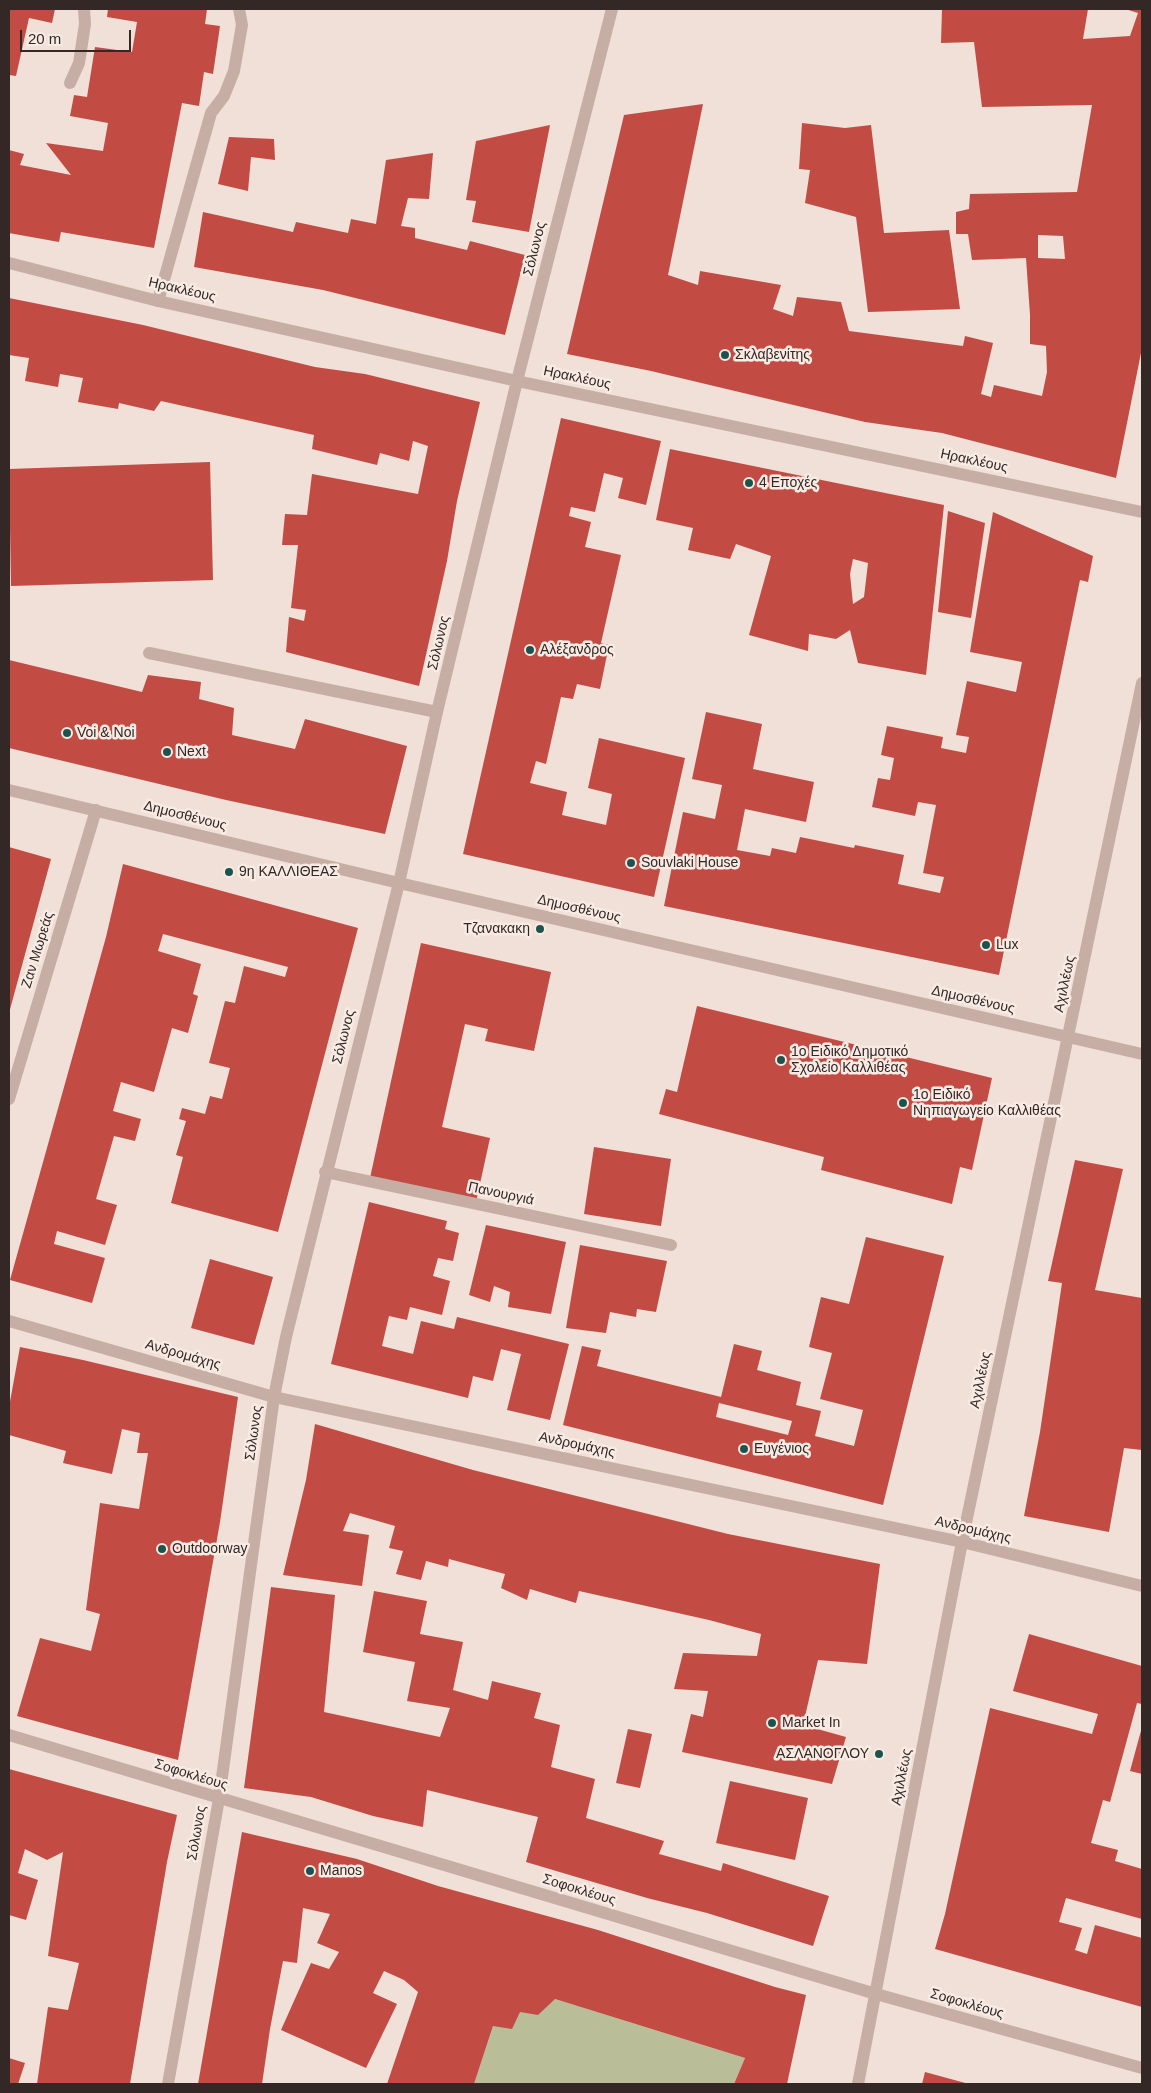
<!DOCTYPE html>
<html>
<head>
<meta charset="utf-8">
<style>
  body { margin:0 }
  #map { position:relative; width:1151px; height:2093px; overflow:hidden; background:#f0e0d8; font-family:Arial,sans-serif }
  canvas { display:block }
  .frame { position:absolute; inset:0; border:10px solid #332826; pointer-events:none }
  .scale { position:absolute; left:20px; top:30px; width:111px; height:22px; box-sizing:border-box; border:2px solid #332826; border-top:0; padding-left:6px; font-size:15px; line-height:18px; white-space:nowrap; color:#332826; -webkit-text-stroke:4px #f8ebe4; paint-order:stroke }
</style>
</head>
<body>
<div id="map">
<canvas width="1151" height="2093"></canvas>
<div class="frame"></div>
<div class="scale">20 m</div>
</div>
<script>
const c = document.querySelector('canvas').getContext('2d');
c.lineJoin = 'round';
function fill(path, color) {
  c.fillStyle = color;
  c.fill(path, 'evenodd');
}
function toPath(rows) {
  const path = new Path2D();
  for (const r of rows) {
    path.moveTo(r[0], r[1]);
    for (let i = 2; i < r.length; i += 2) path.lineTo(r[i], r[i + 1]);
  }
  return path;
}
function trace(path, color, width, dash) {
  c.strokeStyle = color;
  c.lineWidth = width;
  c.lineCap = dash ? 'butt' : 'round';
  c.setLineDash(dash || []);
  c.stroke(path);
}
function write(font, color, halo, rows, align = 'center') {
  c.font = font + ' Arial,sans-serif';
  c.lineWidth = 5;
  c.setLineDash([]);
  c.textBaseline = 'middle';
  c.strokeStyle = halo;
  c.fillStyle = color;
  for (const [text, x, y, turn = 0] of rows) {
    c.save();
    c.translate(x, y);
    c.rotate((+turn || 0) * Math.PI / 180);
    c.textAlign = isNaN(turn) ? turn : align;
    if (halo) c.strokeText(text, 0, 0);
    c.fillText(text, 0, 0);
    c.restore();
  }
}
fill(toPath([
  [555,1999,745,2058,734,2084,474,2084,493,2026,520,2012]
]), '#b9be99');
fill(toPath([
  [9,9,55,9,52,23,29,18,16,76,9,75],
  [108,9,207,9,205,24,220,26,213,74,204,72,199,106,182,103,154,248,61,232,59,242,9,233,9,150,24,154,20,165,71,175,46,143,103,151,108,123,70,116,74,95,87,97,95,47,132,52,137,22,107,17],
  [942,9,1088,9,1083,39,1130,36,1138,13,1125,9,1142,9,1142,348,1116,478,942,433,865,422,651,371,567,354,624,115,703,104,668,275,698,285,700,271,781,285,773,309,793,316,797,297,841,302,849,331,963,346,965,336,993,343,981,394,991,397,994,385,1042,396,1047,372,1046,346,1030,344,1030,315,1026,258,972,260,968,234,956,234,956,212,969,209,970,194,1077,192,1092,105,982,107,974,42,941,43],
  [1038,235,1063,236,1065,259,1038,258],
  [802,123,845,128,871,125,884,233,949,230,960,309,868,312,856,217,805,203,810,170,799,169],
  [550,125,529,232,472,222,476,201,466,200,476,141],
  [229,137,274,139,275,160,251,157,248,191,218,184],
  [433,153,429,199,408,198,401,226,415,228,415,238,467,250,470,241,525,255,505,335,323,290,194,267,203,212,293,232,296,222,348,233,351,219,376,224,386,160],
  [9,298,143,325,315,367,365,374,480,402,457,501,447,561,419,686,286,652,289,617,304,621,306,610,291,608,298,545,282,545,285,514,307,515,312,474,418,494,428,446,413,441,409,461,380,453,377,465,312,449,314,435,161,401,154,411,119,403,118,409,78,402,83,378,60,374,58,387,25,381,29,358,9,355],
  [561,418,661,441,646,505,618,498,623,478,604,473,595,512,571,507,569,516,591,522,585,547,621,555,601,643,609,645,600,689,577,684,573,699,561,697,546,764,536,761,530,783,567,792,562,815,606,825,612,794,588,788,599,738,685,758,654,897,463,854],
  [670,449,944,505,926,675,858,663,850,630,836,639,809,634,808,651,749,635,771,556,736,544,730,559,688,550,693,528,656,520],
  [853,559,868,563,864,597,853,604,850,574],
  [210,462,213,580,11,586,9,469],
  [948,511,985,523,971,618,938,612],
  [993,512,1093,556,1088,582,1080,580,999,975,664,906,683,812,715,819,722,785,692,779,706,712,762,724,753,769,814,782,806,822,745,809,737,850,770,856,772,848,796,853,800,837,854,848,855,845,904,855,898,884,940,893,944,877,923,873,936,805,918,802,915,816,872,807,878,778,890,780,894,758,881,755,887,726,943,737,941,748,966,753,969,737,956,735,967,681,1016,692,1022,662,970,652],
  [9,660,142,692,148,675,201,682,199,699,234,708,232,735,295,749,305,719,407,746,385,834,226,800,9,748],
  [9,847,51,859,9,1013],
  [123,864,358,928,278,1232,171,1203,183,1157,176,1155,186,1121,179,1119,182,1108,205,1114,210,1096,222,1099,230,1068,209,1063,225,1001,235,1003,244,966,285,977,288,967,163,934,158,951,201,964,193,994,198,996,188,1033,172,1028,154,1092,121,1082,113,1111,141,1119,135,1141,114,1136,96,1199,117,1205,105,1245,57,1231,54,1244,105,1258,92,1303,10,1280,106,937],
  [421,943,551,972,534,1051,485,1041,488,1029,465,1024,442,1127,490,1138,476,1202,370,1178],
  [697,1006,992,1078,972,1170,960,1167,952,1204,821,1170,824,1157,659,1114,666,1089,677,1092],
  [594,1147,671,1159,661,1226,584,1214],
  [1075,1160,1123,1169,1095,1290,1142,1298,1142,1450,1124,1448,1109,1532,1024,1516,1040,1432,1062,1283,1048,1281],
  [369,1202,447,1221,445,1229,459,1233,453,1261,438,1258,433,1276,450,1281,442,1315,410,1307,407,1320,389,1316,382,1346,413,1354,421,1321,454,1329,457,1317,569,1344,550,1420,507,1410,521,1354,501,1349,493,1381,473,1376,468,1398,331,1364],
  [486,1225,566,1242,551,1314,508,1307,510,1292,494,1286,490,1302,469,1295],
  [866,1237,944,1256,883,1505,563,1425,582,1346,601,1350,597,1366,721,1397,734,1344,762,1351,757,1370,801,1382,796,1405,821,1411,815,1436,854,1446,863,1410,820,1399,832,1353,809,1347,821,1297,849,1304],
  [719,1403,792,1421,788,1435,716,1417],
  [580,1245,667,1261,656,1312,637,1309,636,1317,610,1312,606,1333,566,1328],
  [210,1259,273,1277,254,1345,191,1328],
  [20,1347,83,1360,238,1397,220,1522,178,1760,17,1716,40,1638,91,1651,100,1614,86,1610,100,1503,139,1509,148,1453,137,1453,140,1433,122,1429,112,1474,63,1463,66,1451,9,1435,9,1407],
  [315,1424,473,1470,728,1534,880,1564,867,1664,818,1660,803,1725,846,1737,832,1784,682,1752,691,1714,703,1717,708,1691,674,1689,683,1653,757,1656,761,1634,709,1620,579,1591,576,1603,530,1589,527,1600,501,1588,505,1574,449,1559,448,1567,426,1561,421,1580,396,1574,403,1551,389,1548,395,1526,350,1513,343,1531,369,1535,362,1586,283,1575,306,1480],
  [271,1587,335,1595,324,1712,440,1737,450,1708,407,1701,415,1662,363,1652,374,1591,427,1601,420,1634,463,1642,453,1690,488,1700,492,1681,541,1693,534,1718,560,1725,551,1767,595,1779,586,1818,664,1841,659,1854,721,1871,723,1863,829,1896,813,1946,707,1913,647,1898,526,1862,538,1817,427,1790,423,1827,373,1816,311,1797,244,1788],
  [1029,1634,1142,1666,1142,1704,1137,1703,1110,1802,1103,1800,1091,1843,1118,1850,1115,1861,1142,1869,1142,1919,1066,1898,1059,1922,1082,1928,1075,1950,1087,1954,1095,1925,1142,1938,1142,2007,935,1949,945,1914,990,1708,1092,1734,1098,1714,1013,1691],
  [1142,1727,1142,1774,1130,1771],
  [628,1729,652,1734,640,1788,616,1783],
  [9,1769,177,1815,167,1862,130,2084,37,2084,48,2007,68,2010,79,1963,48,1956,63,1852,47,1860,25,1849,18,1873,38,1880,26,1920,9,1915],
  [730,1781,808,1798,795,1860,716,1843],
  [242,1832,357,1859,438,1886,598,1930,775,1987,806,1995,787,2084,734,2084,745,2058,555,1999,538,2015,520,2012,512,2029,493,2026,474,2084,387,2084,418,1992,404,1980,384,1971,373,1993,397,2004,366,2068,281,2030,311,1963,329,1969,339,1952,317,1943,330,1914,303,1908,297,1963,283,1961,270,2029,262,2084,198,2084],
  [9,2058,25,2063,18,2084,9,2084],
  [925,2072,969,2084,922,2084]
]), '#c24b44');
trace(toPath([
  [70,83,79,63,85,24,84,9],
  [158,301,211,113,224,96,234,71,242,25,239,9],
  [149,653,437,712],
  [325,1172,671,1245]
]), '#c7aea5', 12);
trace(toPath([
  [9,1099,96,810]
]), '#c7aea5', 12);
trace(toPath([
  [9,263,158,301,517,381,1142,512],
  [9,1321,274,1397,962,1542,1142,1586],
  [9,1735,876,1994,1142,2068],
  [168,2084,219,1799,274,1397,286,1337,399,883,437,712,517,381,612,9],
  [858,2084,962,1542,1142,683]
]), '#c7aea5', 12);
trace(toPath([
  [9,790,399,883,1142,1054]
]), '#c7aea5', 12);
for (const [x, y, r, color] of [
  [725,355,5,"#1d534d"],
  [749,483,5,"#1d534d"],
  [530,650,5,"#1d534d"],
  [67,733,5,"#1d534d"],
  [167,752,5,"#1d534d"],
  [631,863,5,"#1d534d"],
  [229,872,5,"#1d534d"],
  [540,929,5,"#1d534d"],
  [986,945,5,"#1d534d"],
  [781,1060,5,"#1d534d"],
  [903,1103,5,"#1d534d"],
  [744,1449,5,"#1d534d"],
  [162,1549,5,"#1d534d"],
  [772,1723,5,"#1d534d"],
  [879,1754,5,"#1d534d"],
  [310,1871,5,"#1d534d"]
]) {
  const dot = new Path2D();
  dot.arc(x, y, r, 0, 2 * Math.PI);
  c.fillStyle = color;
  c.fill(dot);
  trace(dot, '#f8ebe4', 2);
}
write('14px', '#332826', '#f8ebe4', [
  ["Σόλωνος",535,249,-76],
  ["Ηρακλέους",182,290,13],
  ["Ηρακλέους",577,378,12],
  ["Ηρακλέους",974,461,12],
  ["Σόλωνος",439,643,-77],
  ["Δημοσθένους",185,816,14],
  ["Δημοσθένους",579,909,13],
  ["Ζαν Μωρεάς",38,950,-73],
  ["Αχιλλέως",1065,984,-78],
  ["Δημοσθένους",973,1000,13],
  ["Σόλωνος",344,1037,-76],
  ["Πανουργιά",501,1194,12],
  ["Ανδρομάχης",183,1355,16],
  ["Αχιλλέως",981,1380,-78],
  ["Σόλωνος",254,1433,-82],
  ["Ανδρομάχης",577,1445,12],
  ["Ανδρομάχης",973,1530,13],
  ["Σοφοκλέους",191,1775,17],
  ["Αχιλλέως",902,1777,-79],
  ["Σόλωνος",197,1833,-80],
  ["Σοφοκλέους",579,1890,17],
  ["Σοφοκλέους",967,2004,16]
]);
write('14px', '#332826', '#f8ebe4', [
  ["Σκλαβενίτης",735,355],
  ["4 Εποχές",759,483],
  ["Αλέξανδρος",540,650],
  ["Voi & Noi",77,733],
  ["Next",177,752],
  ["Souvlaki House",641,863],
  ["9η ΚΑΛΛΙΘΕΑΣ",239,872],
  ["Τζανακακη",530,929,"right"],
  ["Lux",996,945],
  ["1ο Ειδικό Δημοτικό",791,1052],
  ["Σχολείο Καλλιθέας",791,1068],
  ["1ο Ειδικό",913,1095],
  ["Νηπιαγωγείο Καλλιθέας",913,1111],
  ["Ευγένιος",754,1449],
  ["Outdoorway",172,1549],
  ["Market In",782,1723],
  ["ΑΣΛΑΝΟΓΛΟΥ",869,1754,"right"],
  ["Manos",320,1871]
], 'left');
</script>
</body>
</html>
